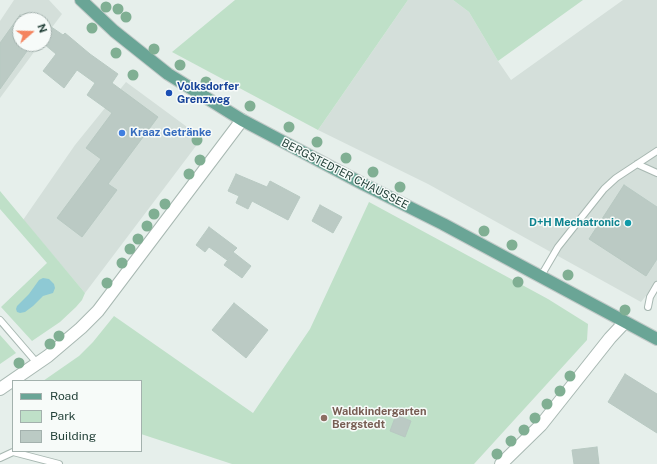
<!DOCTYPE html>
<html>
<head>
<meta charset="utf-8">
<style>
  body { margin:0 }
  #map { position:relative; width:657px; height:464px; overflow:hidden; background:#e6efeb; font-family:"Public Sans",sans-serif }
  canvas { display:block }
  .legend { position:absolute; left:12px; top:380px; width:130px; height:72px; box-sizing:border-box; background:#f7fbf9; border:1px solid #a3b1ad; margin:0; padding:5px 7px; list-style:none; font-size:12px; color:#24423a }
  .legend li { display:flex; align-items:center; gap:8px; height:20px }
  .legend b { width:20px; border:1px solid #a3b1ad }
  .north { position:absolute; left:12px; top:12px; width:40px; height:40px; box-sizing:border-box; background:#f7fbf9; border:1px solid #a3b1ad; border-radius:50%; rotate:70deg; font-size:11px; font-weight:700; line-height:16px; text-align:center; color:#24423a }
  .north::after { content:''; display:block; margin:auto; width:14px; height:18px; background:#f4845f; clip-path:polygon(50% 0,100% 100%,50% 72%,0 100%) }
</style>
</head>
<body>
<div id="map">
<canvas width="657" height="464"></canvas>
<ul class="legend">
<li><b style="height:5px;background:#6aa596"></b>Road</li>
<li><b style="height:11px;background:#bfe0c8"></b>Park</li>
<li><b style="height:11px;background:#bbcac4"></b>Building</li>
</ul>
<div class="north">N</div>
</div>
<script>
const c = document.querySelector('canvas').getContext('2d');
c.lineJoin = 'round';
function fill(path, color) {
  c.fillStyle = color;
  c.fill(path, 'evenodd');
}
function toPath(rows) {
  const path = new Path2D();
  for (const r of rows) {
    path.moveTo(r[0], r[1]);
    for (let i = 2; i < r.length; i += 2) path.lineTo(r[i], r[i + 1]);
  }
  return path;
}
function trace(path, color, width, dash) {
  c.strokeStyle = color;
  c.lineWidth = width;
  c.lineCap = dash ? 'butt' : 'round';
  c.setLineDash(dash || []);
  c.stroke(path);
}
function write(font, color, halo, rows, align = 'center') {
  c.font = font + ' "Public Sans",sans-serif';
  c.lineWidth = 3;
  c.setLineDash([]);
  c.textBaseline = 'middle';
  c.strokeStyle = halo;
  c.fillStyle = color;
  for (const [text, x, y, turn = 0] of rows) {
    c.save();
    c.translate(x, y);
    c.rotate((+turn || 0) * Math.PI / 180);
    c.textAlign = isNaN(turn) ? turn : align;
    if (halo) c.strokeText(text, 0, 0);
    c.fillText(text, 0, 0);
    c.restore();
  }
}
fill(toPath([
  [14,0,49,0,62,14,44,38,44,20,20,20,20,44,40,44,0,98,0,21],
  [408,0,453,0,469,12,498,61,511,80,623,0,657,0,657,282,641,302,428,184,318,130],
  [126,82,202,138,85,293,23,220,75,145]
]), '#d4dfda');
fill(toPath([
  [235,0,408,0,318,130,172,52],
  [453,0,583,0,498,61,469,12],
  [0,191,85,293,82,300,76,307,60,322,32,341,1,307,47,263,0,209],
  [369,202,548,299,588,324,587,340,474,464,232,464,141,434,141,381,43,381,79,356,93,342,114,316,253,413,310,329],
  [0,335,16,353,0,364]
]), '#bfe0c8');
fill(toPath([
  [43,278,49,279,54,284,55,288,53,293,43,296,33,306,25,312,20,313,17,312,16,309,17,306,29,294,39,280]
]), '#8ec9d4');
const building = toPath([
  [20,15,20,44,32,44,0,89,0,43,20,15],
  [44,22,63,35,65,33,90,54,118,74,112,83,158,117,108,184,117,190,82,237,57,218,101,159,86,148,112,113,87,95,95,83,77,70,64,88,43,71,56,54,44,44,44,22],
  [236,174,267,187,270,181,300,197,288,220,252,201,248,209,236,203,239,196,228,191,236,174],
  [624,185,657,207,657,259,646,276,589,239,624,185],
  [320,205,342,217,333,233,312,221,320,205],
  [209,227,237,248,233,252,251,266,242,278,224,265,230,257,227,260,209,247,205,252,196,245,209,227],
  [234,303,268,330,246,358,212,330,234,303],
  [625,374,657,394,657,433,608,402,625,374],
  [396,415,411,421,405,437,390,431,396,415],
  [597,447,599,464,574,464,572,450,597,447]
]);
fill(building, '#bbcac4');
trace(building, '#b8c9c2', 1);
const service = toPath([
  [637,164,657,173],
  [541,276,558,247,604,189,616,178,657,151],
  [648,307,650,297,657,285],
  [0,320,37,363],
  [0,458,13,452,59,464]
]);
const minor = toPath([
  [501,464,541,425,610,338,625,322]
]);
const tertiary = toPath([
  [0,389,48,356,81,328,98,311,242,120]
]);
const primary = toPath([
  [81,0,114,31,168,74,242,120,363,184,443,224,657,339]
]);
trace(service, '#a8b8b2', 8);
trace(minor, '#a8b8b2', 14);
trace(tertiary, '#a8b8b2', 14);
trace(primary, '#c2cac8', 14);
trace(service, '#fff', 6);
trace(minor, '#fff', 12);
trace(tertiary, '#fff', 12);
trace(primary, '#6aa596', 12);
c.fillStyle = '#80af93';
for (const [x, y] of [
  [106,7],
  [118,9],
  [126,17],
  [92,28],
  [154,49],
  [116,53],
  [180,65],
  [133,75],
  [206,82],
  [250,106],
  [289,127],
  [197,140],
  [317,142],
  [346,158],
  [200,160],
  [373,172],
  [189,174],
  [400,187],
  [165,204],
  [154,214],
  [147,226],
  [484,231],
  [138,239],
  [512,245],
  [130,249],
  [122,263],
  [568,275],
  [518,282],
  [107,283],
  [625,310],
  [59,336],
  [50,344],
  [19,363],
  [570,376],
  [560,391],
  [547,404],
  [535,418],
  [524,430],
  [511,441],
  [497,454]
]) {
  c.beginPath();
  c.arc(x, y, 5.5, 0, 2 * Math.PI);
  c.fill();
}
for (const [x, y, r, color] of [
  [169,93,4,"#1a4fb4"],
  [122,133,4,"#3f7fe0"],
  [628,223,4,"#0f9aa8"],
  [324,418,4,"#8d6e63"]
]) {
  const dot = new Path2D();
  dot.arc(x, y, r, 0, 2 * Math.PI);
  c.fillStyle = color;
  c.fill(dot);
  trace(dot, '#f7fbf9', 1.5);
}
write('bold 11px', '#164399', '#f7fbf9', [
  ["Volksdorfer",177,87],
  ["Grenzweg",177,100]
], 'left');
write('bold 11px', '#366cbe', '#f7fbf9', [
  ["Kraaz Getränke",130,133]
], 'left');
write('11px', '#24423a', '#f7fbf9', [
  ["BERGSTEDTER CHAUSSEE",345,174,27]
]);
write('bold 11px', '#0d838f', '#f7fbf9', [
  ["D+H Mechatronic",620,223]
], 'right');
write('bold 11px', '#785e54', '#f7fbf9', [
  ["Waldkindergarten",332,412],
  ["Bergstedt",332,425]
], 'left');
</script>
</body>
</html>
